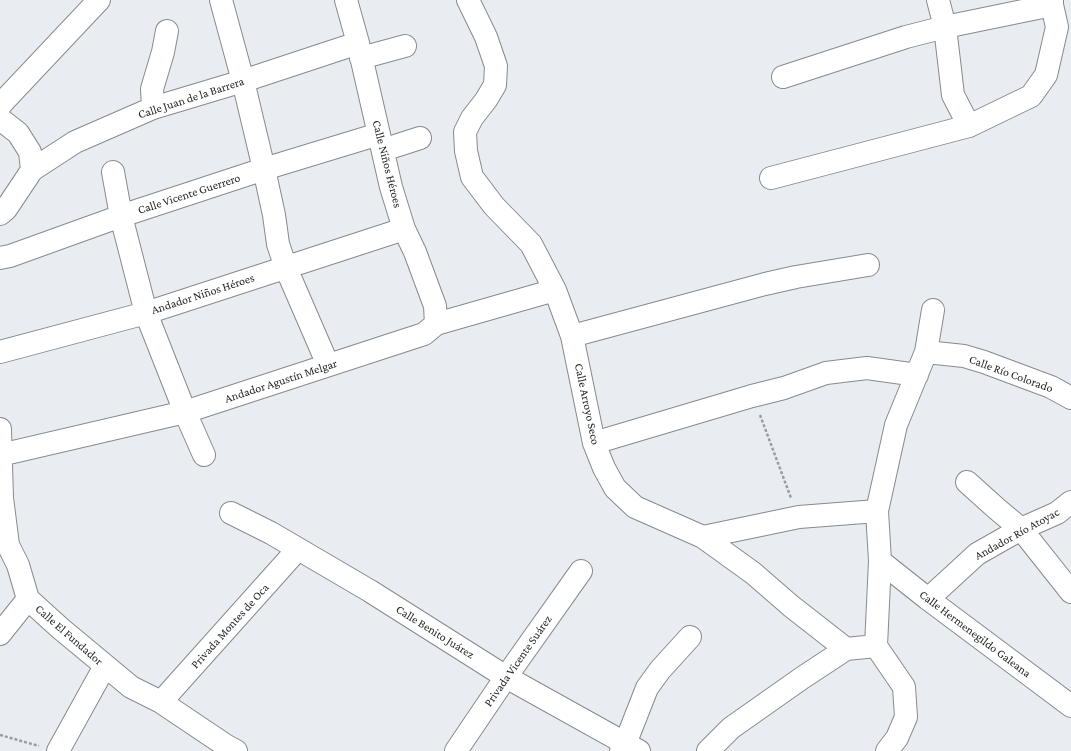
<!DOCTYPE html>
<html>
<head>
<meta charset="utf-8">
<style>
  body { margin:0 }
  canvas { display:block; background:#e9edf1 }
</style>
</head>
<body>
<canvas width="1071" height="751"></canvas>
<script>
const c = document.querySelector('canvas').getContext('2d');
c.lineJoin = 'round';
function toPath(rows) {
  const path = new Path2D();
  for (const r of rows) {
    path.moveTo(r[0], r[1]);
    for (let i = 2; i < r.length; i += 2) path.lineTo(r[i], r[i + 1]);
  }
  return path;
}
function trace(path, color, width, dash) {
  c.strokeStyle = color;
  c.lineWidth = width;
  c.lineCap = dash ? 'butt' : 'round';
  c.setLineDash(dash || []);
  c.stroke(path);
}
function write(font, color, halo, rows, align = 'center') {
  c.font = font + ' "Crimson Pro",serif';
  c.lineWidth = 4;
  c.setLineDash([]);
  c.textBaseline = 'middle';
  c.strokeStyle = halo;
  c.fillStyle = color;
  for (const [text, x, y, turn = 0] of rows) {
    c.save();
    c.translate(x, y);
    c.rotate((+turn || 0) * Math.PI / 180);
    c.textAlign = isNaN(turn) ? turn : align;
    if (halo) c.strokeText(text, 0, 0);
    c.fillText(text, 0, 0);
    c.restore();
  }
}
const minor = toPath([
  [221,0,243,81,264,169,274,215,278,244,286,268,328,365],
  [346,0,358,43,391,187,404,229,415,252,435,306,436,324],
  [468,0,486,37,496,66,495,85,486,100,472,118,465,132,466,151,472,177,494,206,531,244,555,290,572,336,594,443,604,468,615,488,635,507,703,537,753,573,791,606,846,649,876,646],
  [938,0,945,27,953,95,969,126],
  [361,58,405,46],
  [783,77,906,37,945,27,1052,5,1052,0],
  [0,106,2,103,99,0],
  [153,108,152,89,163,52,167,31],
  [0,119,18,133,30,152,32,170],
  [383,150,420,138],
  [113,172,121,216,146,313,185,412,204,455],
  [771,178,969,126,1031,96,1046,75,1057,27,1052,5],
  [0,214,6,209,32,170,75,142,153,108,243,81,358,43],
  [0,258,10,256,121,216,264,169,379,134],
  [572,336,765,284,796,277,868,265],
  [0,352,146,313,404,229],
  [926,352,964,356,984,362,1051,387,1071,398],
  [0,429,2,498,8,545,18,565,28,599,60,628,131,687,161,702,225,745,236,751],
  [594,443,752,396,784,388,826,373,867,368,917,375],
  [0,455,185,412,424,334,436,324,555,290],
  [967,482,997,509,1021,529,1071,592],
  [231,513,271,533,370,591,506,677,639,751],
  [703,537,799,517,877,511],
  [880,561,928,599,1071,706],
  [928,599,977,554,1021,529,1057,513,1071,502],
  [0,634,28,599],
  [876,646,880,561,877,511,896,425,926,352,933,310],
  [876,646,904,687,906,717,897,738,887,751],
  [161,702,298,549],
  [58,751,105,666],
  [456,751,506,677,581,571],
  [621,751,625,744,647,688,660,670,690,637],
  [708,751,731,728,802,678,846,649]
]);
trace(minor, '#878a8e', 24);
trace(toPath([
  [760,415,791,498],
  [0,735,39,746]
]), '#9a9da0', 2.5, [3, 2]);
trace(minor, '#fff', 22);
write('12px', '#262729', '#fff', [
  ["Calle Juan de la Barrera",191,98,-18],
  ["Calle Niños Héroes",387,164,76],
  ["Calle Vicente Guerrero",189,194,-18],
  ["Andador Niños Héroes",203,294,-18],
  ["Calle Río Colorado",1011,374,20],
  ["Andador Agustín Melgar",281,381,-18],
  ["Calle Arroyo Seco",587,404,78],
  ["Andador Río Atoyac",1017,534,-29],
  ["Privada Montes de Oca",230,626,-48],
  ["Calle Benito Juárez",435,632,32],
  ["Calle Hermenegildo Galeana",975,634,37],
  ["Calle El Fundador",69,635,41],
  ["Privada Vicente Suárez",518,661,-55]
]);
</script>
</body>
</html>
